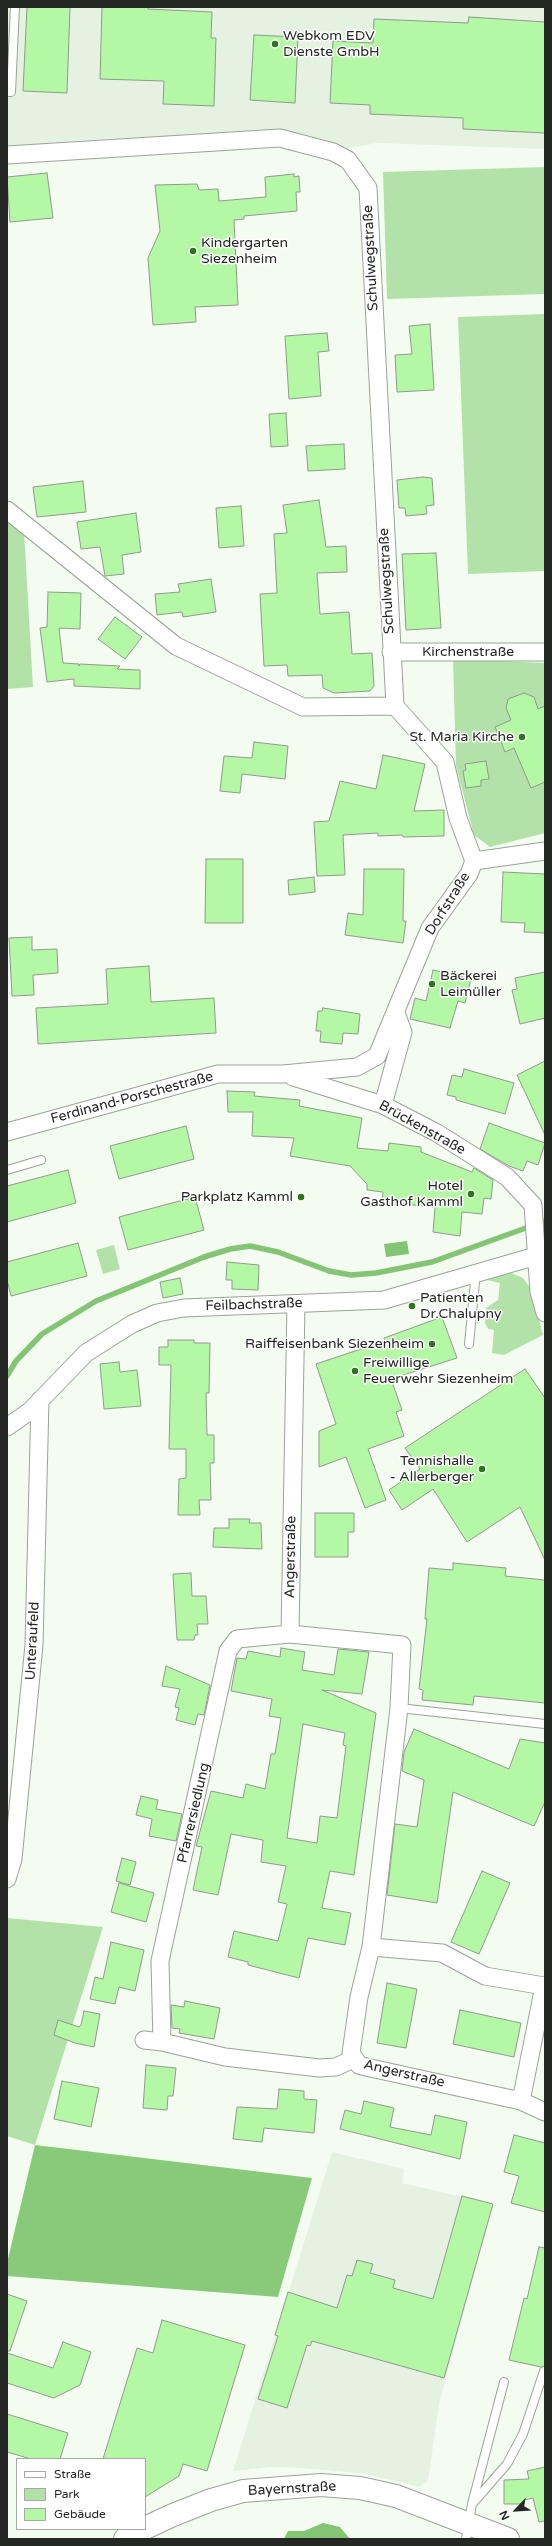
<!DOCTYPE html>
<html>
<head>
<meta charset="utf-8">
<style>
  body { margin:0 }
  #map { position:relative; width:552px; height:2546px; overflow:hidden; background:#f4fcf2; font-family:"Varela Round",sans-serif }
  canvas { display:block }
  .frame { position:absolute; inset:0; border:8px solid #242724; pointer-events:none }
  .legend { position:absolute; left:16px; top:2458px; width:130px; height:72px; box-sizing:border-box; background:#fff; border:1px solid #a7a9a7; margin:0; padding:5px 7px; list-style:none; font-size:12px; color:#242724 }
  .legend li { display:flex; align-items:center; gap:8px; height:20px }
  .legend b { width:20px; border:1px solid #a7a9a7 }
  .north { position:absolute; left:496px; top:2490px; width:40px; height:40px; -webkit-text-stroke:3px #fff; paint-order:stroke; rotate:245deg; font-size:11px; font-weight:700; line-height:16px; text-align:center; color:#242724 }
  .north::after { content:''; display:block; margin:auto; width:14px; height:18px; background:#242724; clip-path:polygon(50% 0,100% 100%,50% 72%,0 100%) }
</style>
</head>
<body>
<div id="map">
<canvas width="552" height="2546"></canvas>
<div class="frame"></div>
<ul class="legend">
<li><b style="height:5px;background:#fff"></b>Straße</li>
<li><b style="height:11px;background:#b3e2a8"></b>Park</li>
<li><b style="height:11px;background:#b4f8a6"></b>Gebäude</li>
</ul>
<div class="north">N</div>
</div>
<script>
const c = document.querySelector('canvas').getContext('2d');
c.lineJoin = 'round';
function fill(path, color) {
  c.fillStyle = color;
  c.fill(path, 'evenodd');
}
function toPath(rows) {
  const path = new Path2D();
  for (const r of rows) {
    path.moveTo(r[0], r[1]);
    for (let i = 2; i < r.length; i += 2) path.lineTo(r[i], r[i + 1]);
  }
  return path;
}
function trace(path, color, width, dash) {
  c.strokeStyle = color;
  c.lineWidth = width;
  c.lineCap = dash ? 'butt' : 'round';
  c.setLineDash(dash || []);
  c.stroke(path);
}
function write(font, color, halo, rows, align = 'center') {
  c.font = font + ' "Varela Round",sans-serif';
  c.lineWidth = 3;
  c.setLineDash([]);
  c.textBaseline = 'middle';
  c.strokeStyle = halo;
  c.fillStyle = color;
  for (const [text, x, y, turn = 0] of rows) {
    c.save();
    c.translate(x, y);
    c.rotate((+turn || 0) * Math.PI / 180);
    c.textAlign = isNaN(turn) ? turn : align;
    if (halo) c.strokeText(text, 0, 0);
    c.fillText(text, 0, 0);
    c.restore();
  }
}
fill(toPath([
  [7,7,545,7,545,149,377,143,345,149,288,131,101,139,7,146],
  [332,2152,404,2169,402,2183,493,2204,439,2404,428,2481,419,2487,366,2474,303,2468,273,2467,233,2471]
]), '#e5f2e2');
fill(toPath([
  [545,167,545,294,387,299,383,172],
  [545,314,545,571,468,574,458,317],
  [7,507,23,514,33,687,7,689],
  [453,659,545,663,545,833,490,847,474,835,456,766],
  [114,1245,120,1269,103,1274,96,1250],
  [511,1273,523,1278,532,1290,543,1335,504,1355,492,1353,494,1330,488,1329,485,1323,486,1308,498,1300,500,1283,487,1280],
  [7,1918,103,1927,35,2145,7,2136]
]), '#b3e2a8');
fill(toPath([
  [35,2145,312,2178,278,2297,7,2276,7,2263]
]), '#89ca7a');
fill(toPath([
  [407,1241,409,1254,386,1257,384,1244],
  [323,2523,340,2527,350,2539,284,2539,288,2531,304,2531]
]), '#83c475');
trace(toPath([
  [7,1376,16,1361,42,1334,96,1301,204,1257,230,1249,250,1246,278,1252,329,1271,351,1275,376,1273,432,1262,545,1221]
]), '#83c475', 5.5);
const building = toPath([
  [27,7,70,7,67,93,23,91,27,7],
  [102,7,148,7,148,9,212,12,211,38,216,38,214,106,163,104,164,81,100,79,102,7],
  [469,17,545,22,545,133,463,129,463,118,370,114,370,105,330,103,333,41,373,43,374,19,468,23,469,17],
  [254,35,298,37,295,103,250,100,254,35],
  [47,173,53,218,10,222,7,177,47,173],
  [294,174,294,177,299,176,300,192,296,192,297,211,244,216,244,219,234,220,238,305,195,307,196,322,153,325,148,258,160,231,155,185,197,184,199,190,218,189,219,201,266,197,265,177,294,174],
  [430,324,434,390,397,392,395,355,412,354,409,326,430,324],
  [327,333,329,351,318,352,321,396,289,399,285,336,327,333],
  [286,413,288,446,271,447,269,414,286,413],
  [344,444,345,469,308,471,306,446,344,444],
  [423,477,432,478,434,505,426,506,427,514,406,516,405,508,399,508,397,480,423,477],
  [83,481,86,512,37,517,33,487,83,481],
  [319,500,326,547,346,546,347,572,317,573,320,614,349,612,352,654,372,653,374,686,370,691,334,693,323,688,322,675,288,676,287,665,264,666,260,594,277,593,274,534,287,533,283,505,319,500],
  [241,506,244,546,219,548,216,508,241,506],
  [136,513,141,552,122,555,124,574,105,576,100,547,81,549,77,522,136,513],
  [436,553,441,628,406,630,402,554,436,553],
  [211,579,216,612,183,617,182,612,157,615,155,594,180,592,178,584,211,579],
  [48,592,81,593,80,629,59,628,63,663,79,664,79,666,80,664,120,666,117,669,140,670,140,689,74,686,74,679,47,682,40,628,47,627,48,592],
  [115,617,142,637,125,659,98,639,115,617],
  [524,693,534,697,538,709,545,706,545,782,531,788,514,748,505,752,495,727,511,720,506,708,508,699,524,693],
  [254,742,288,746,285,779,242,774,240,793,220,791,224,756,252,758,254,742],
  [383,755,425,764,414,811,444,810,444,836,403,837,402,835,378,836,378,833,343,835,345,875,317,876,314,822,329,821,340,781,376,789,383,755],
  [486,761,489,779,481,780,481,786,466,788,463,771,466,770,465,764,486,761],
  [206,859,243,859,243,923,205,923,206,859],
  [364,869,404,869,403,921,406,921,403,943,345,935,348,913,363,915,364,869],
  [503,872,545,874,545,933,524,932,525,923,501,922,503,872],
  [314,877,315,892,289,895,288,880,314,877],
  [32,937,32,950,57,949,58,973,33,975,34,995,12,996,9,938,32,937],
  [149,966,151,1002,214,998,216,1033,38,1044,36,1008,108,1004,106,969,149,966],
  [433,970,471,979,465,1003,458,1001,450,1028,410,1019,415,998,426,1001,433,970],
  [545,972,545,1018,520,1024,512,990,517,989,515,978,545,972],
  [323,1008,360,1014,358,1034,343,1033,342,1044,320,1042,321,1031,316,1031,318,1011,322,1011,323,1008],
  [545,1061,545,1135,517,1075,545,1061],
  [464,1069,514,1083,505,1114,456,1100,456,1097,447,1095,452,1075,462,1077,464,1069],
  [227,1091,255,1092,254,1096,300,1100,299,1106,362,1118,357,1148,388,1151,389,1143,421,1147,421,1152,472,1172,474,1168,493,1180,491,1199,484,1198,482,1214,462,1212,460,1236,433,1232,435,1207,382,1202,383,1192,367,1190,367,1184,350,1166,290,1156,294,1138,252,1136,253,1112,228,1112,227,1091],
  [489,1123,545,1143,538,1165,527,1161,523,1171,509,1166,480,1149,489,1123],
  [186,1126,194,1159,119,1179,110,1146,186,1126],
  [68,1170,76,1203,7,1222,7,1186,68,1170],
  [195,1197,204,1230,128,1250,119,1217,195,1197],
  [78,1243,87,1276,11,1296,7,1280,7,1262,78,1243],
  [227,1262,259,1265,258,1290,232,1289,232,1280,226,1280,227,1262],
  [180,1278,183,1294,163,1298,160,1282,180,1278],
  [442,1317,457,1358,391,1379,402,1410,396,1412,404,1436,368,1449,386,1500,365,1508,346,1457,319,1467,319,1431,336,1424,316,1364,385,1341,384,1338,442,1317],
  [168,1340,194,1340,194,1343,210,1343,209,1393,206,1393,207,1435,214,1435,214,1463,210,1463,211,1500,199,1500,200,1515,178,1515,179,1479,186,1478,186,1449,169,1449,171,1365,159,1365,159,1347,168,1347,168,1340],
  [119,1362,120,1372,137,1370,141,1406,104,1409,100,1364,119,1362],
  [525,1369,545,1398,545,1560,520,1507,467,1542,433,1489,402,1510,389,1490,420,1469,405,1448,525,1369],
  [315,1513,354,1513,354,1532,348,1532,348,1557,315,1557,315,1513],
  [229,1519,250,1519,249,1523,261,1523,262,1549,213,1547,214,1528,229,1528,229,1519],
  [453,1563,506,1568,505,1576,545,1580,545,1703,474,1696,473,1705,422,1700,423,1690,419,1689,427,1619,425,1619,429,1568,453,1570,453,1563],
  [191,1573,192,1596,206,1596,208,1624,197,1624,198,1635,195,1635,194,1640,177,1640,173,1574,191,1573],
  [281,1648,305,1652,302,1670,334,1675,338,1649,369,1652,362,1694,322,1690,376,1713,354,1875,330,1871,322,1908,351,1913,345,1945,308,1938,299,1978,248,1965,248,1962,228,1957,234,1931,278,1941,287,1904,278,1902,286,1866,261,1862,263,1840,231,1834,218,1895,193,1890,202,1847,196,1846,211,1791,243,1798,246,1784,265,1789,271,1754,275,1754,281,1718,269,1716,272,1699,231,1691,237,1658,246,1659,248,1651,280,1657,281,1648],
  [303,1724,345,1733,343,1745,346,1746,337,1818,320,1816,317,1843,287,1838,303,1724],
  [166,1666,210,1685,204,1715,198,1714,195,1725,176,1720,179,1708,175,1707,180,1689,162,1686,166,1666],
  [414,1729,509,1769,520,1739,545,1743,545,1802,534,1826,453,1792,437,1903,387,1895,395,1824,417,1827,424,1780,402,1771,404,1752,414,1729],
  [141,1796,158,1800,156,1809,182,1814,176,1841,149,1836,152,1819,136,1815,141,1796],
  [122,1858,136,1862,130,1885,116,1881,122,1858],
  [482,1871,510,1883,479,1954,451,1942,482,1871],
  [119,1883,154,1893,146,1922,111,1912,119,1883],
  [111,1942,144,1950,135,1991,119,1987,115,2004,90,1999,95,1977,103,1979,111,1942],
  [387,1983,417,1989,406,2048,377,2043,387,1983],
  [185,2001,220,2008,214,2039,179,2033,180,2029,172,2028,171,2005,184,2007,185,2001],
  [460,2010,521,2023,514,2057,453,2044,460,2010],
  [84,2011,100,2014,94,2047,75,2043,54,2035,58,2020,79,2027,81,2025,84,2011],
  [146,2065,176,2068,173,2096,168,2096,167,2110,143,2108,146,2065],
  [62,2081,99,2088,91,2127,54,2119,62,2081],
  [279,2089,304,2091,304,2099,317,2100,314,2133,264,2128,262,2142,233,2139,237,2107,277,2109,279,2089],
  [364,2101,394,2108,390,2127,431,2135,435,2115,467,2122,460,2159,340,2129,345,2110,361,2114,364,2101],
  [514,2135,545,2143,545,2212,511,2203,519,2176,504,2172,514,2135],
  [462,2196,493,2204,444,2378,312,2341,310,2346,307,2345,287,2408,258,2399,278,2336,275,2335,288,2292,337,2308,347,2275,352,2276,357,2260,373,2264,370,2273,395,2280,393,2288,433,2299,462,2196],
  [539,2247,545,2248,545,2366,541,2367,509,2360,524,2298,527,2299,539,2247],
  [7,2294,27,2301,10,2351,7,2351,7,2294],
  [162,2320,245,2345,207,2471,183,2464,179,2476,145,2497,145,2459,103,2459,137,2348,153,2353,162,2320],
  [63,2342,91,2352,80,2385,54,2398,7,2383,7,2353,53,2368,63,2342],
  [7,2414,68,2433,60,2459,31,2459,7,2452,7,2414],
  [545,2467,545,2521,539,2522,533,2498,524,2500,524,2504,504,2504,504,2480,529,2479,527,2471,545,2467]
]);
fill(building, '#b4f8a6');
trace(building, '#919990', 1);
const lane = toPath([
  [7,92,11,92,15,7],
  [7,1170,41,1160],
  [469,1344,475,1282,473,1275],
  [399,1708,545,1724],
  [474,2502,507,2464,523,2434,544,2371],
  [466,2539,472,2504,504,2382]
]);
const street = toPath([
  [7,155,280,138,333,152,348,160,368,188,395,706,445,762,458,818,474,861],
  [7,510,176,646,303,707,395,706],
  [391,652,545,652],
  [474,861,545,851],
  [293,1077,383,1105,437,1133,507,1177,533,1205],
  [383,1105,403,1032,396,1013],
  [7,1132,218,1074,283,1074,357,1067,377,1056,430,928,469,874,474,861],
  [533,1205,539,1292,545,1313],
  [296,1304,290,1634,402,1645,399,1708,371,1947,359,1997,351,2053,359,2065,366,2067,521,2101,545,2112],
  [7,1427,30,1411,86,1353,132,1324,157,1313,184,1308,384,1300,536,1256],
  [290,1634,237,1639,228,1651,160,1961,162,2042,225,2057,319,2068,336,2067,353,2059],
  [7,1879,13,1859,34,1645,40,1400],
  [371,1947,442,1953,485,1976,544,1986,521,2101],
  [144,2040,162,2042]
]);
const secondary = toPath([
  [145,2528,173,2515,211,2500,243,2491,321,2485,360,2488,396,2496,508,2539],
  [125,2539,144,2529]
]);
trace(lane, '#9ba299', 10);
trace(street, '#9ba299', 19);
trace(secondary, '#9ba299', 24);
trace(lane, '#fff', 8);
trace(street, '#fff', 17);
trace(secondary, '#fff', 22);
for (const [x, y, r, color] of [
  [275,44,4,"#2d761a"],
  [193,251,4,"#2d761a"],
  [522,737,4,"#2d761a"],
  [432,984,4,"#2d761a"],
  [471,1194,4,"#2d761a"],
  [301,1197,4,"#2d761a"],
  [412,1306,4,"#2d761a"],
  [432,1344,4,"#2d761a"],
  [355,1371,4,"#2d761a"],
  [482,1469,4,"#2d761a"]
]) {
  const dot = new Path2D();
  dot.arc(x, y, r, 0, 2 * Math.PI);
  c.fillStyle = color;
  c.fill(dot);
  trace(dot, '#fff', 1.5);
}
write('14px', '#242724', '#fff', [
  ["Webkom EDV",283,36],
  ["Dienste GmbH",283,52],
  ["Kindergarten",201,243],
  ["Siezenheim",201,259],
  ["St. Maria Kirche",514,737,"right"],
  ["Bäckerei",440,976],
  ["Leimüller",440,992],
  ["Hotel",463,1186,"right"],
  ["Gasthof Kamml",463,1202,"right"],
  ["Parkplatz Kamml",293,1197,"right"],
  ["Patienten",420,1298],
  ["Dr.Chalupny",420,1314],
  ["Raiffeisenbank Siezenheim",424,1344,"right"],
  ["Freiwillige",363,1363],
  ["Feuerwehr Siezenheim",363,1379],
  ["Tennishalle",474,1461,"right"],
  ["- Allerberger",474,1477,"right"]
], 'left');
write('14px', '#242724', '#fff', [
  ["Schulwegstraße",371,258,-93],
  ["Schulwegstraße",387,581,-93],
  ["Kirchenstraße",468,652],
  ["Dorfstraße",448,904,-58],
  ["Ferdinand-Porschestraße",132,1098,-15],
  ["Brückenstraße",422,1128,29],
  ["Feilbachstraße",254,1305,-2],
  ["Angerstraße",291,1557,-89],
  ["Unteraufeld",33,1641,-87],
  ["Pfarrersiedlung",194,1813,-77],
  ["Angerstraße",404,2074,13],
  ["Bayernstraße",292,2489,-3]
]);
</script>
</body>
</html>
